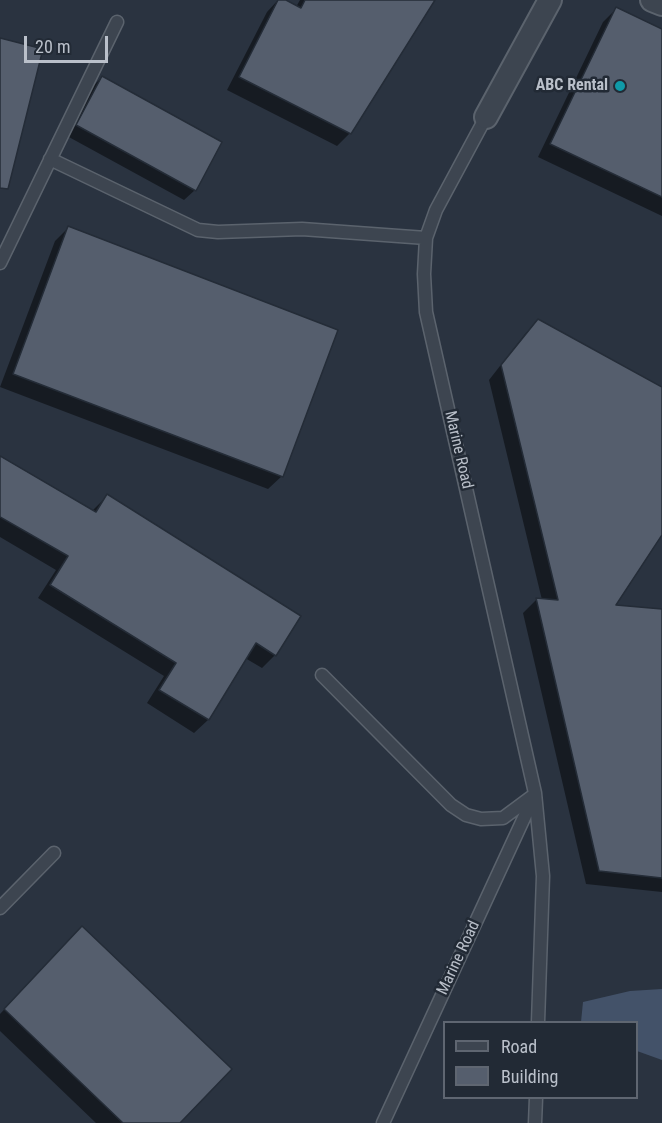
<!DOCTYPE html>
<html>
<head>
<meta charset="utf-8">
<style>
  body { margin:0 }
  #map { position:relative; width:662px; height:1123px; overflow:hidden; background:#2a3340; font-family:"Roboto Condensed",sans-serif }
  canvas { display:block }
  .legend { position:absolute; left:443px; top:1021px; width:195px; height:78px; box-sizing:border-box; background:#222a35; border:2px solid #5f6671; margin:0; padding:8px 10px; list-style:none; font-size:18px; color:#bac0ca }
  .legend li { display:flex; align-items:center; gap:12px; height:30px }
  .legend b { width:30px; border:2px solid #5f6671 }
  .scale { position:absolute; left:24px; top:36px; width:84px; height:27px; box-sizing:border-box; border:3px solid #bac0ca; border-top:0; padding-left:8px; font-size:18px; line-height:21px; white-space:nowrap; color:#bac0ca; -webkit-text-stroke:4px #222a35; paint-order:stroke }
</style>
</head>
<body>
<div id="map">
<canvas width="662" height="1123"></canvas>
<ul class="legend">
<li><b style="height:8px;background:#3d4550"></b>Road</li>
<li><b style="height:16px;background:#555e6d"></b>Building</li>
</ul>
<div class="scale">20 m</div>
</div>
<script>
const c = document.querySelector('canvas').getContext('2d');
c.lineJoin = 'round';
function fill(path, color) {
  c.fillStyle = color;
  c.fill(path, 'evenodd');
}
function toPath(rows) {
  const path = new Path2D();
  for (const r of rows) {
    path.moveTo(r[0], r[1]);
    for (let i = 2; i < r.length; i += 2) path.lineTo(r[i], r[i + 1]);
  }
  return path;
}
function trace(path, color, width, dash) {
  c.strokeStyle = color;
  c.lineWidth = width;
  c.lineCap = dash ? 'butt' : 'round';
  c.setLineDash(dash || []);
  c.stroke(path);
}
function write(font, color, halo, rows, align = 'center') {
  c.font = font + ' "Roboto Condensed",sans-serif';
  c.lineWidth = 5;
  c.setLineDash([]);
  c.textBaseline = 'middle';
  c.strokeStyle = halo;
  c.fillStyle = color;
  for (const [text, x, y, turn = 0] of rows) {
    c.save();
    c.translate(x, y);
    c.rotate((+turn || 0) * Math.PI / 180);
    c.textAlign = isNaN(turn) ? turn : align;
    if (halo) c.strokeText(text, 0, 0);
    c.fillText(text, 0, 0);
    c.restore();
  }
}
fill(toPath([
  [662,989,662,1060,637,1051,636,1022,581,1022,583,1002,630,991]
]), '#435269');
fill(toPath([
  [278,0,283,0,296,7,300,0,433,0,350,133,337,146,227,90,267,12],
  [616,9,662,30,662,216,538,157,603,22],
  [102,77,195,190,184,200,67,136,91,88],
  [68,228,282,476,268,489,0,387,55,241],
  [538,320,662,389,662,532,614,606,662,610,662,892,586,884,523,613,536,600,542,600,489,380,525,334],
  [0,458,92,511,107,496,275,655,262,668,245,658,208,720,194,733,147,703,164,676,38,598,56,570,0,537],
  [69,941,178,1123,96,1123,0,1031,0,1014]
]), '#0007');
const building = toPath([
  [278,0,286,0,301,8,305,0,435,0,351,134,239,77,278,0],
  [616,7,662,29,662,197,550,144,616,7],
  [0,38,43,49,8,189,0,188,0,38],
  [102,76,222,142,196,191,76,125,102,76],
  [68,226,338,330,283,477,13,374,68,226],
  [538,319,662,387,662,535,616,605,662,609,662,878,599,871,536,598,558,600,501,365,538,319],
  [0,456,96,512,107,494,301,616,276,656,256,643,209,720,159,690,176,663,50,585,68,556,0,517,0,456],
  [82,926,232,1069,180,1123,123,1123,4,1009,82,926]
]);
fill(building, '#555e6d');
trace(building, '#242c37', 1.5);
const lane = toPath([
  [486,117,436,210,426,238,424,274,426,312,535,793,543,876,538,1022],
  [50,159,198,230,218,232,302,229,426,238],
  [0,263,117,22],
  [322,675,451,805,466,815,481,819,503,818,534,795],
  [0,908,54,853],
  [383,1123,535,794],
  [535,1123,536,1098]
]);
const street = toPath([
  [652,0,662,4],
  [486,117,550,0]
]);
trace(lane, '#5b636d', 15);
trace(street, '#5b636d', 26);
trace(lane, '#3d4550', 12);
trace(street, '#3d4550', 22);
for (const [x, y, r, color] of [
  [620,86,6,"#0f9aa8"]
]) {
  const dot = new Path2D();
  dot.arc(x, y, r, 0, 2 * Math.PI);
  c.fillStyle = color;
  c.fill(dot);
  trace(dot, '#222a35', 2);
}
write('bold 16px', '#bac0ca', '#222a35', [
  ["ABC Rental",608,86]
], 'right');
write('16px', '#bac0ca', '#222a35', [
  ["Marine Road",458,450,77],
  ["Marine Road",459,958,-65]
]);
</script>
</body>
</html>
